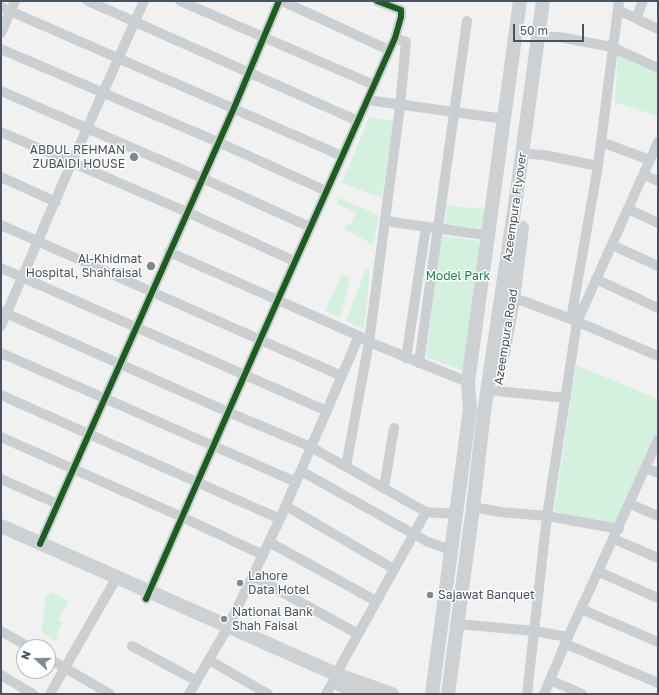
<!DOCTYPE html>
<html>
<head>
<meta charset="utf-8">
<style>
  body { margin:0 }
  #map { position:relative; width:659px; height:695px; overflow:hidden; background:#f1f1f1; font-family:"Golos Text",sans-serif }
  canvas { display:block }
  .frame { position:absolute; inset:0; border:2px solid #47535e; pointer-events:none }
  .north { position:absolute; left:16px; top:639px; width:40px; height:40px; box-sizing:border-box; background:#fff; border:1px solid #b5babf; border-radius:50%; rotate:291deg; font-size:11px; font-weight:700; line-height:16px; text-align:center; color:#47535e }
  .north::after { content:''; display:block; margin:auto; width:14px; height:18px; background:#828a91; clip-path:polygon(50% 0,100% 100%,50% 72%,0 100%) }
  .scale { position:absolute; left:513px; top:24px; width:71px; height:18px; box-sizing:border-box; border:2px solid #47535e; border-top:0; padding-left:5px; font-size:12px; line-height:14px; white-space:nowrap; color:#47535e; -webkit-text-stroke:3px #fff; paint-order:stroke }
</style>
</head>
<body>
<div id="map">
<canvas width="659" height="695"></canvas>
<div class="frame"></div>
<div class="north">N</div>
<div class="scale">50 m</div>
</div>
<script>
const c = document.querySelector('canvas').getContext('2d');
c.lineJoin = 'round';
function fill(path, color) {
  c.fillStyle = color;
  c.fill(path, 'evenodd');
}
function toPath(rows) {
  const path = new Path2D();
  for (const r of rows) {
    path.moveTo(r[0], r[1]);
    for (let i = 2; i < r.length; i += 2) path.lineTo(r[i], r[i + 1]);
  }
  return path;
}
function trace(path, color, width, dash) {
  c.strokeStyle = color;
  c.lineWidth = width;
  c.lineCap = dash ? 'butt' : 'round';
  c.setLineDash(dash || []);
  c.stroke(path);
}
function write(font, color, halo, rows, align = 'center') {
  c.font = font + ' "Golos Text",sans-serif';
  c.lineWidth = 3;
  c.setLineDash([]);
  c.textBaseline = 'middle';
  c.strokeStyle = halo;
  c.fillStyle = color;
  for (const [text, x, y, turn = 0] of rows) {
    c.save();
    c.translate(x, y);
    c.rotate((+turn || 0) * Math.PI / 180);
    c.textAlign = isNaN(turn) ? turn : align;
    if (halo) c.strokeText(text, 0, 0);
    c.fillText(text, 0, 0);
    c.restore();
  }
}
fill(toPath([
  [618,51,658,72,658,116,615,102],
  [369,117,393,121,382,198,342,183],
  [339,198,379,215,373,246,362,238,344,230,347,224,351,225,356,212,337,204],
  [447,205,489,210,487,229,445,225],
  [441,236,486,242,467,372,426,357],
  [366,269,370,270,364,329,346,321],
  [342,274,351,278,340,318,325,311],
  [576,365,658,399,658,430,615,528,554,511],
  [52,592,69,601,58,620,63,623,57,633,59,636,55,641,41,632,46,596]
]), '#d4f1e0');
trace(toPath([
  [88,1,358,121],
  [180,1,374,85],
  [282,1,389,50],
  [1,7,342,156],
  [618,10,658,29],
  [636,18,643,1],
  [1,33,15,1],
  [547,37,559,37,612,47,658,68],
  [1,49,218,142,326,191],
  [1,91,202,178,310,227],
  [367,100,505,119],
  [1,132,187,212,294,261],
  [601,142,650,160],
  [531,154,544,155,598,166],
  [644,175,658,181],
  [1,177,56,202],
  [628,209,658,223],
  [385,221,485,235],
  [1,225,342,376],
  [612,245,658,266],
  [169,252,359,336,369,342,468,382],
  [1,268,327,411],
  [596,279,658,308],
  [513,300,523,301,571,319,658,356],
  [1,311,228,412,311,447,426,512],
  [571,319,598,166,619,1],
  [1,326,72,162,144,1],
  [1,353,296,482],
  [406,358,426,227],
  [419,363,467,21],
  [497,391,566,398],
  [1,395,280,519],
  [1,437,182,517,263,555],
  [346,466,369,342,400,106,406,42,395,38],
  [646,468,658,473],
  [301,471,428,542,451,550],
  [1,479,58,504],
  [384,488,394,428],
  [630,504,658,516],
  [286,506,394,569],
  [473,507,500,512,547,516,619,529],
  [614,539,658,558],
  [269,542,376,601],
  [40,544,234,108,279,1],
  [599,572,658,598],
  [253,576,358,634],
  [146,599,260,340,395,38,401,17,401,10,377,1],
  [581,609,658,642],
  [458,624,534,631,568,637],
  [1,631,29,647],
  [566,644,658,683],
  [132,646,197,681],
  [48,658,110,694],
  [209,660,268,694],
  [336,674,426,512,456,514],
  [1,675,33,694],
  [550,680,582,694],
  [50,694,113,584],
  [189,694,228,627,280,519,359,336],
  [326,694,333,682],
  [527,694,547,516,577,322,658,142],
  [544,694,568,637,658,440]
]), '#cccfd2', 10);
trace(toPath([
  [503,354,513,300,522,228],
  [1,526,336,674,392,694],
  [339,684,362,694],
  [432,694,470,409,468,382,520,1],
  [448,694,473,507,484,412,517,191,543,1]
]), '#ced1d4', 14);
trace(toPath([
  [40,544,234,108,279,1],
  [146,599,260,340,395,38,401,17,401,10,377,1]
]), '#1b5e20', 6);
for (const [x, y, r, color] of [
  [134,157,5,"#828a91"],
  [151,266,5,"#828a91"],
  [240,583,4,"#828a91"],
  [430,595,4,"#828a91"],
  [224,619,4,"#828a91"]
]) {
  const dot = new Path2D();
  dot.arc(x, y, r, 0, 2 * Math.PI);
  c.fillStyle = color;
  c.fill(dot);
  trace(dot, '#fff', 1.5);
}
write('12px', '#47535e', '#fff', [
  ["ABDUL REHMAN",125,150,"right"],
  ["ZUBAIDI HOUSE",125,164,"right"],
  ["Al-Khidmat",142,259,"right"],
  ["Hospital, Shahfaisal",142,273,"right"],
  ["Lahore",248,576],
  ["Data Hotel",248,590],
  ["Sajawat Banquet",438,595],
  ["National Bank",232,612],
  ["Shah Faisal",232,626]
], 'left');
write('12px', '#47535e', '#fff', [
  ["Azeempura Flyover",515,207,-82],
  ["Azeempura Road",506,337,-81]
]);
write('12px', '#13844f', '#fff', [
  ["Model Park",458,276]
]);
</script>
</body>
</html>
